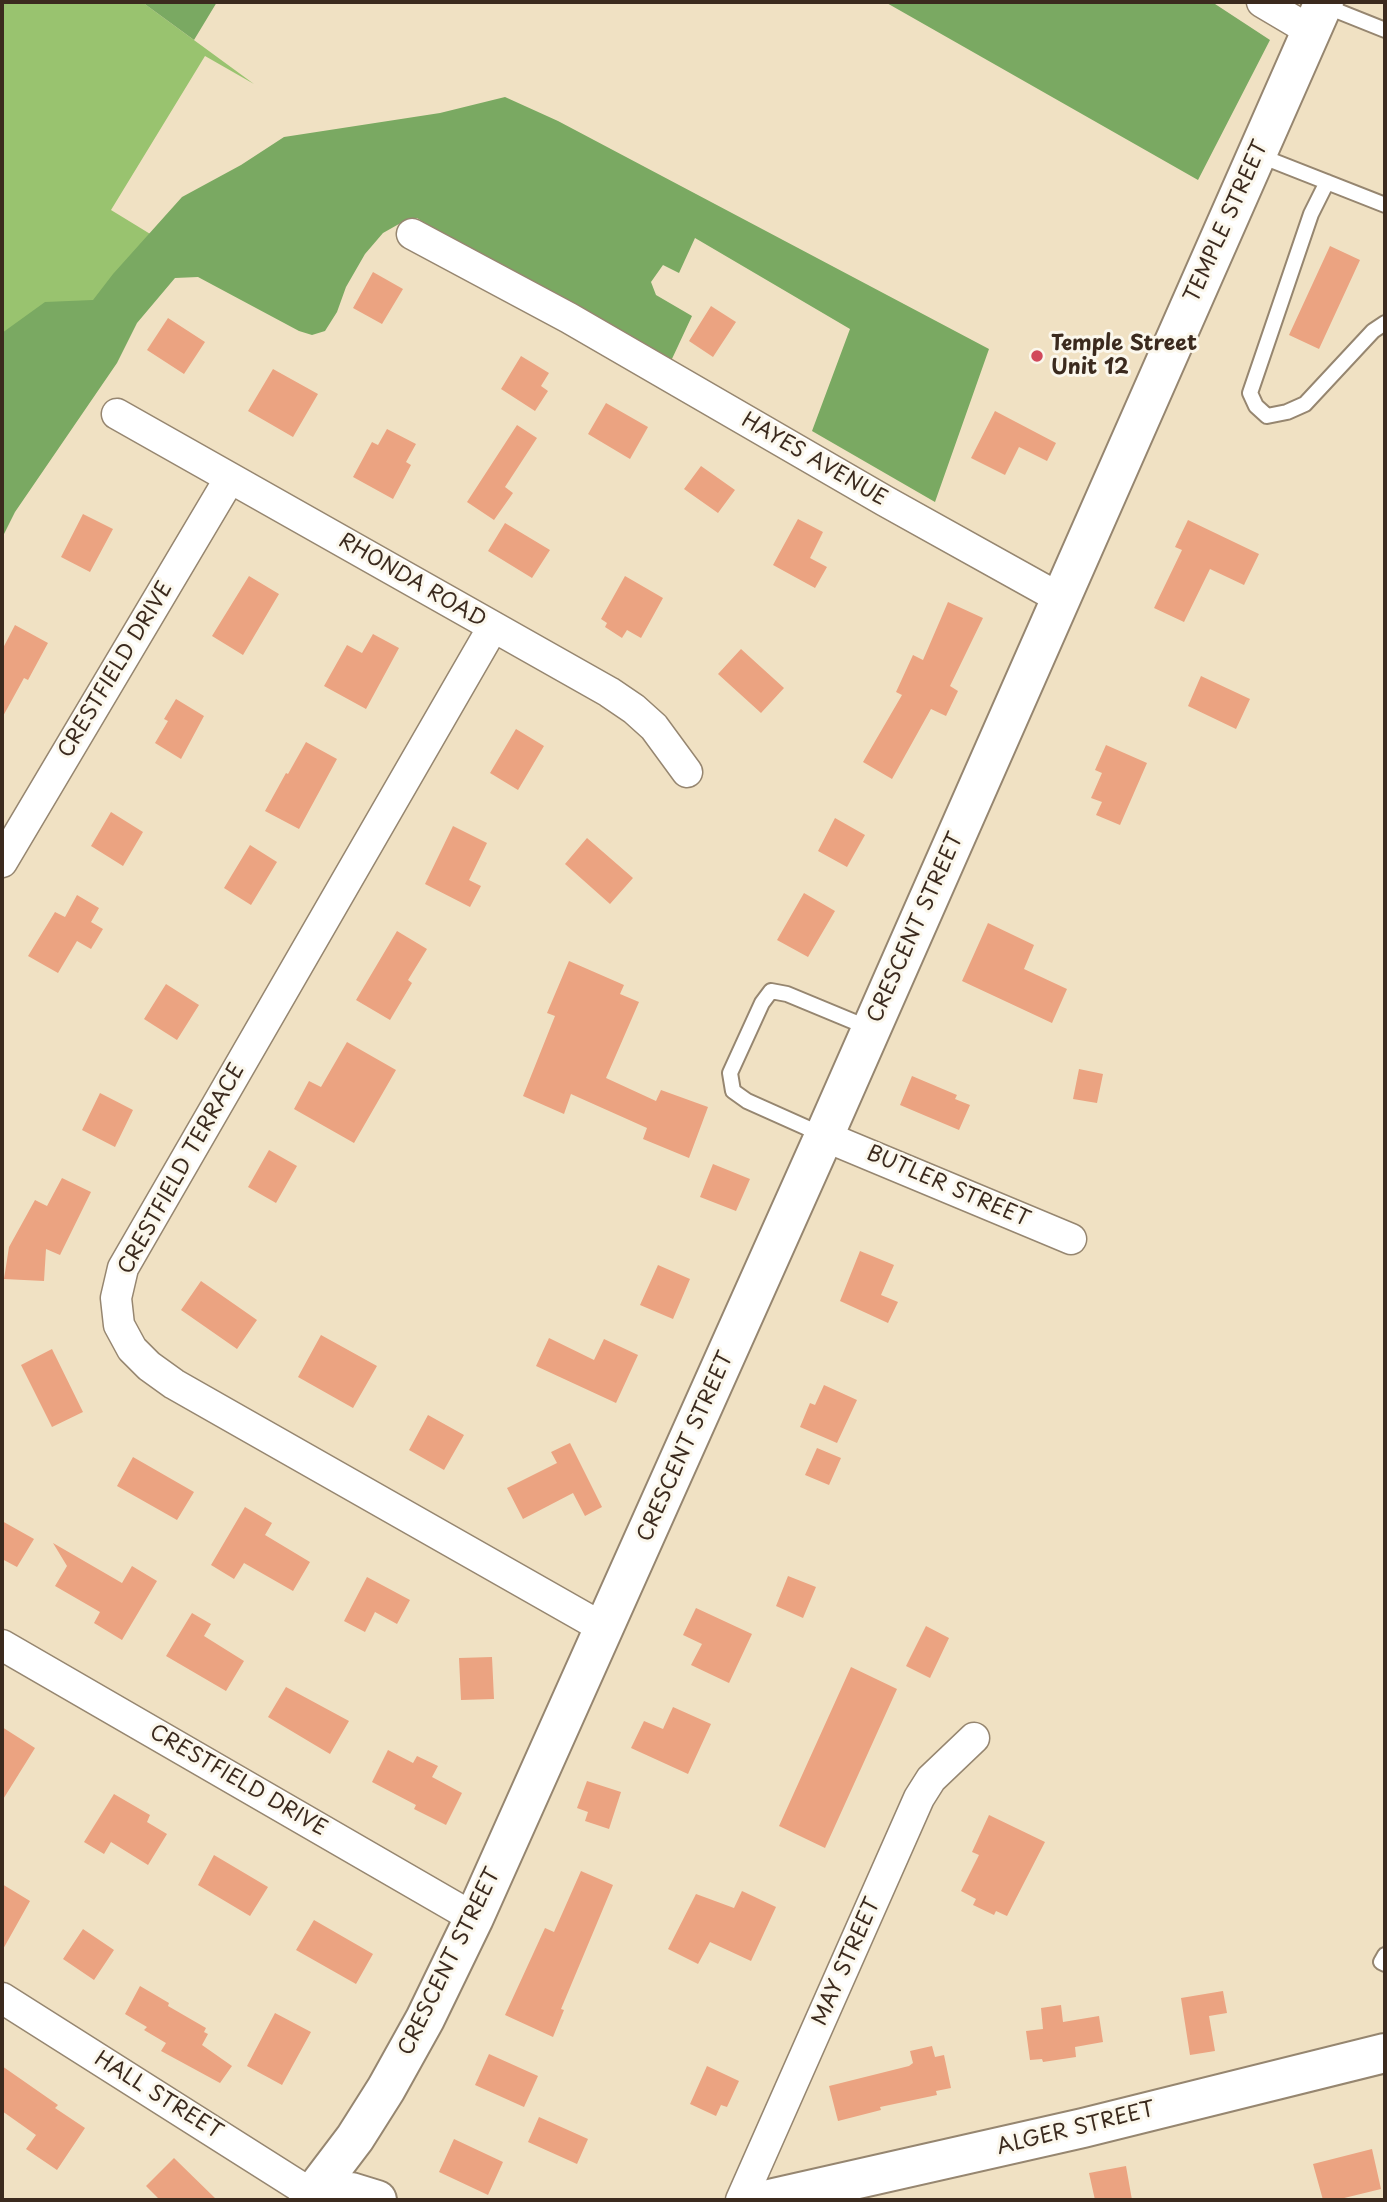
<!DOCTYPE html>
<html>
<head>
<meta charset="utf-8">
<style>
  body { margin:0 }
  #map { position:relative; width:1387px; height:2202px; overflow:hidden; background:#f0e1c3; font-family:"Playpen Sans",sans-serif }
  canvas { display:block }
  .frame { position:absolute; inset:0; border:4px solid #3b2a1e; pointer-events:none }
</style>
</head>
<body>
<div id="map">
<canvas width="1387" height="2202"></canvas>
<div class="frame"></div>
</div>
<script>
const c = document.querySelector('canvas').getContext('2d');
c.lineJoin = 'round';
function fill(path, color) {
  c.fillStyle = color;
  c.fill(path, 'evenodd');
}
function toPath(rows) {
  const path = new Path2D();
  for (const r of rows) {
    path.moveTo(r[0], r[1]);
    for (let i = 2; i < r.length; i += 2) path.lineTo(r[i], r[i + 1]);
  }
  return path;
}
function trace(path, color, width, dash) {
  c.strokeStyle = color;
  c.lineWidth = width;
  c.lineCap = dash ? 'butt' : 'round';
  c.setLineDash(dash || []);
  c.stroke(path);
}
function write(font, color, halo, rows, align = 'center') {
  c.font = font + ' "Playpen Sans",sans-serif';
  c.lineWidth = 6;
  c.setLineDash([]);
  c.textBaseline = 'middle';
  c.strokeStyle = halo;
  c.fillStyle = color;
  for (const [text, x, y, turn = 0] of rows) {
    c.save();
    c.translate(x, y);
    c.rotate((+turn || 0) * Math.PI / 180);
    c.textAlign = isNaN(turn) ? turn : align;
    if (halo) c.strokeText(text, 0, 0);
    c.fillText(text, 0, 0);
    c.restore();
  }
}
fill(toPath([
  [2,2,142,2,254,84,205,56,111,210,165,243,2,524]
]), '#99c36f');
fill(toPath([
  [142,2,217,2,194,40],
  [885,2,1212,2,1270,40,1198,180],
  [505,97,558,121,989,349,935,502,812,431,850,329,695,238,679,273,663,265,651,282,656,295,692,316,671,361,548,303,417,218,406,220,383,233,365,254,346,287,337,312,325,331,312,335,299,331,198,277,175,278,137,323,117,363,15,512,2,538,2,333,45,302,93,300,113,274,182,197,241,165,284,137,440,113]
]), '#7aa962');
fill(toPath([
  [1330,246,1360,260,1319,349,1289,335],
  [373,272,403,289,382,324,353,308],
  [711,306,736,322,713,357,689,341],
  [168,318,205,342,184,374,147,350],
  [521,356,549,373,541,386,548,391,535,411,501,389],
  [273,369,318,394,293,437,248,411],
  [606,403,648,427,630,459,588,434],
  [995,411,1056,443,1047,461,1019,447,1005,475,971,458],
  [517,425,537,438,505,487,513,493,494,520,467,502],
  [387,429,416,444,406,462,411,465,393,499,353,477,372,442,378,445],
  [701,466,735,490,718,513,684,489],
  [83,514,113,529,90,572,61,557],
  [798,519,823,532,810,558,827,567,815,588,773,565],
  [1188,520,1259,554,1244,585,1210,569,1184,622,1154,608,1182,550,1175,547],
  [505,523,550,550,532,578,488,551],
  [249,576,279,594,243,655,212,636],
  [625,576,663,598,641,638,627,630,622,638,605,627,607,623,601,619],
  [948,602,983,618,950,686,958,691,946,716,931,709,892,779,863,762,902,695,896,692,913,655,923,660],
  [15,625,48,643,28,680,24,678,2,718,2,650],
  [373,634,399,648,366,709,324,686,347,645,362,653],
  [741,649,784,688,761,713,718,674],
  [1201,676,1250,699,1236,729,1188,706],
  [176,699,204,716,181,759,155,743,168,721,164,719],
  [516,729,544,746,518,790,490,773],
  [306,742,337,759,299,829,265,811,286,773,288,774],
  [1106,745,1147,763,1120,825,1096,815,1102,802,1091,798,1102,773,1095,770],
  [111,812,143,832,123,866,91,846],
  [835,818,865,835,847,867,818,851],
  [453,826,487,843,469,880,481,886,470,907,425,884],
  [587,838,633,878,610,904,565,864],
  [250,845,277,862,251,905,224,888],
  [804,893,835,911,808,957,777,940],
  [77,895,99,908,91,922,103,929,91,949,77,941,58,973,28,956,55,912,65,917],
  [988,923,1034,945,1024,969,1067,989,1052,1023,962,981],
  [397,931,427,949,408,980,412,983,390,1020,356,1000],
  [569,961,624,985,620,994,639,1002,606,1078,656,1101,661,1090,708,1107,689,1158,643,1139,647,1128,571,1094,564,1114,523,1096,555,1016,547,1013],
  [166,984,199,1005,177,1040,144,1019],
  [347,1042,396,1070,354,1143,294,1109,309,1081,321,1087],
  [1079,1069,1103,1074,1097,1103,1073,1099],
  [912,1076,957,1095,955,1099,970,1105,959,1130,900,1105],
  [100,1093,133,1110,115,1147,82,1130],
  [269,1150,297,1166,276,1203,248,1187],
  [713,1164,750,1179,736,1211,700,1197],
  [62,1178,91,1192,60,1255,46,1249,44,1281,4,1279,9,1247,35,1200,47,1206],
  [860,1251,894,1265,881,1295,898,1302,888,1323,840,1301],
  [658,1265,690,1279,673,1319,640,1305],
  [201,1281,257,1320,237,1349,181,1310],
  [321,1335,377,1366,353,1408,298,1377],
  [549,1338,594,1360,604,1339,638,1355,616,1403,536,1366],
  [52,1349,83,1412,52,1427,21,1365],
  [824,1385,857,1400,837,1443,800,1427,810,1403,815,1405],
  [428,1415,464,1435,444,1470,409,1450],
  [570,1443,602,1507,585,1516,573,1493,523,1519,507,1488,557,1463,551,1452],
  [817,1448,841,1458,829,1485,805,1475],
  [133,1457,194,1492,177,1520,117,1486],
  [245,1507,272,1523,265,1535,310,1562,293,1591,244,1563,234,1579,211,1565],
  [2,1521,34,1539,17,1567,2,1559],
  [53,1543,122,1583,132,1566,157,1581,122,1640,94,1623,100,1612,55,1586,67,1566],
  [788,1576,816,1587,803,1618,776,1606],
  [367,1577,410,1600,397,1624,375,1612,365,1632,344,1621],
  [696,1608,752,1634,729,1683,691,1665,702,1644,683,1635],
  [192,1613,211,1624,204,1636,244,1661,226,1691,166,1656],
  [926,1626,949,1638,930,1678,906,1666],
  [492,1657,494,1699,461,1700,459,1658],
  [851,1667,897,1689,825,1848,779,1826],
  [286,1687,349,1721,330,1754,268,1717],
  [673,1707,711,1724,688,1774,631,1748,644,1721,663,1729],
  [2,1727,35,1748,2,1801],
  [388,1750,413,1763,417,1756,438,1766,432,1777,462,1793,446,1825,414,1809,416,1805,372,1782],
  [587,1781,621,1792,609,1829,585,1821,588,1812,577,1808],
  [114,1794,150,1815,147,1822,167,1834,148,1865,111,1842,104,1854,84,1842],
  [989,1815,1045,1842,1007,1916,996,1911,994,1915,973,1905,976,1899,961,1891,979,1855,972,1852],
  [214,1855,268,1887,250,1916,198,1885],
  [581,1871,613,1885,561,2009,564,2010,553,2037,505,2015,545,1928,554,1932],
  [2,1884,30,1901,2,1951],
  [742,1891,776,1907,751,1961,710,1942,698,1964,668,1949,696,1894,734,1908],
  [314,1920,373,1954,356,1984,296,1950],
  [83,1929,114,1950,94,1980,63,1959],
  [140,1986,169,2003,168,2006,206,2028,204,2032,208,2034,202,2045,232,2066,220,2083,161,2051,166,2043,144,2030,147,2027,125,2014],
  [1223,1991,1227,2013,1209,2016,1215,2051,1190,2055,1181,1998],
  [1061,2005,1063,2022,1099,2016,1103,2042,1075,2047,1076,2057,1043,2062,1042,2059,1030,2060,1026,2031,1043,2029,1041,2008],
  [275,2013,311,2032,282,2085,247,2066],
  [932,2046,935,2057,944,2055,951,2088,936,2091,937,2095,880,2107,881,2110,838,2121,829,2086,909,2066,913,2063,910,2051],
  [489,2054,538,2076,524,2107,475,2085],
  [2,2066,58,2105,55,2108,85,2128,57,2170,26,2149,36,2135,2,2111],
  [707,2066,739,2081,727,2107,721,2105,716,2116,690,2104],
  [539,2117,588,2139,577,2164,528,2142],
  [454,2139,503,2162,488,2195,439,2172],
  [1372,2149,1381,2189,1336,2200,1323,2200,1313,2164],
  [174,2158,217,2200,160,2200,146,2186],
  [1126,2166,1132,2200,1095,2200,1089,2173]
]), '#eba381');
const service = toPath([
  [1325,6,1385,30],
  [1258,155,1385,205],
  [1327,182,1311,214,1250,393,1256,406,1267,416,1287,412,1305,404,1373,331,1385,323],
  [823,1135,747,1101,733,1091,730,1073,762,1003,771,991,787,994,869,1028],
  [1385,1955,1381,1962,1385,1964]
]);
const minor = toPath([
  [1262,2,1311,31],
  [412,234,569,318,885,501,1061,599],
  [117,414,609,692,634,709,654,727,687,772],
  [493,627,123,1268,116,1298,119,1325,132,1349,149,1366,174,1384,605,1629],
  [2,862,230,478],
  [824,1136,1071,1239],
  [2,1645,474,1918],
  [2,1998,313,2195],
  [741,2200,919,1798,931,1779,974,1738]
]);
const secondary = toPath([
  [313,2195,351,2192,377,2200],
  [308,2200,355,2138,386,2089,425,2019,474,1918,824,1136,1324,2],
  [765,2200,1083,2128,1385,2053]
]);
trace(service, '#968670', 18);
trace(minor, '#968670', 33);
trace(secondary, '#968670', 42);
trace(service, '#fff', 14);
trace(minor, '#fff', 30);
trace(secondary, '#fff', 38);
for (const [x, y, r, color] of [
  [1037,356,7,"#d1495b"]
]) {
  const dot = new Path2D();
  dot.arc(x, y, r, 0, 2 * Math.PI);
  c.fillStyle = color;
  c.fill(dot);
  trace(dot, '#fbf7ec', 2.5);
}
write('21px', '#3b2a1e', '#fbf7ec', [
  ["TEMPLE STREET",1227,222,-66],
  ["HAYES AVENUE",814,460,30],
  ["RHONDA ROAD",412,581,30],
  ["CRESTFIELD DRIVE",116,670,-59],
  ["CRESCENT STREET",916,928,-66],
  ["CRESTFIELD TERRACE",182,1169,-61],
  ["BUTLER STREET",948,1187,23],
  ["CRESCENT STREET",686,1447,-66],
  ["CRESTFIELD DRIVE",238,1781,30],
  ["CRESCENT STREET",450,1962,-64],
  ["MAY STREET",847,1962,-66],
  ["HALL STREET",158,2096,32],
  ["ALGER STREET",1076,2129,-14]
]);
write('bold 21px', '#3b2a1e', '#fbf7ec', [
  ["Temple Street",1051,344],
  ["Unit 12",1051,368]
], 'left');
</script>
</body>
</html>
